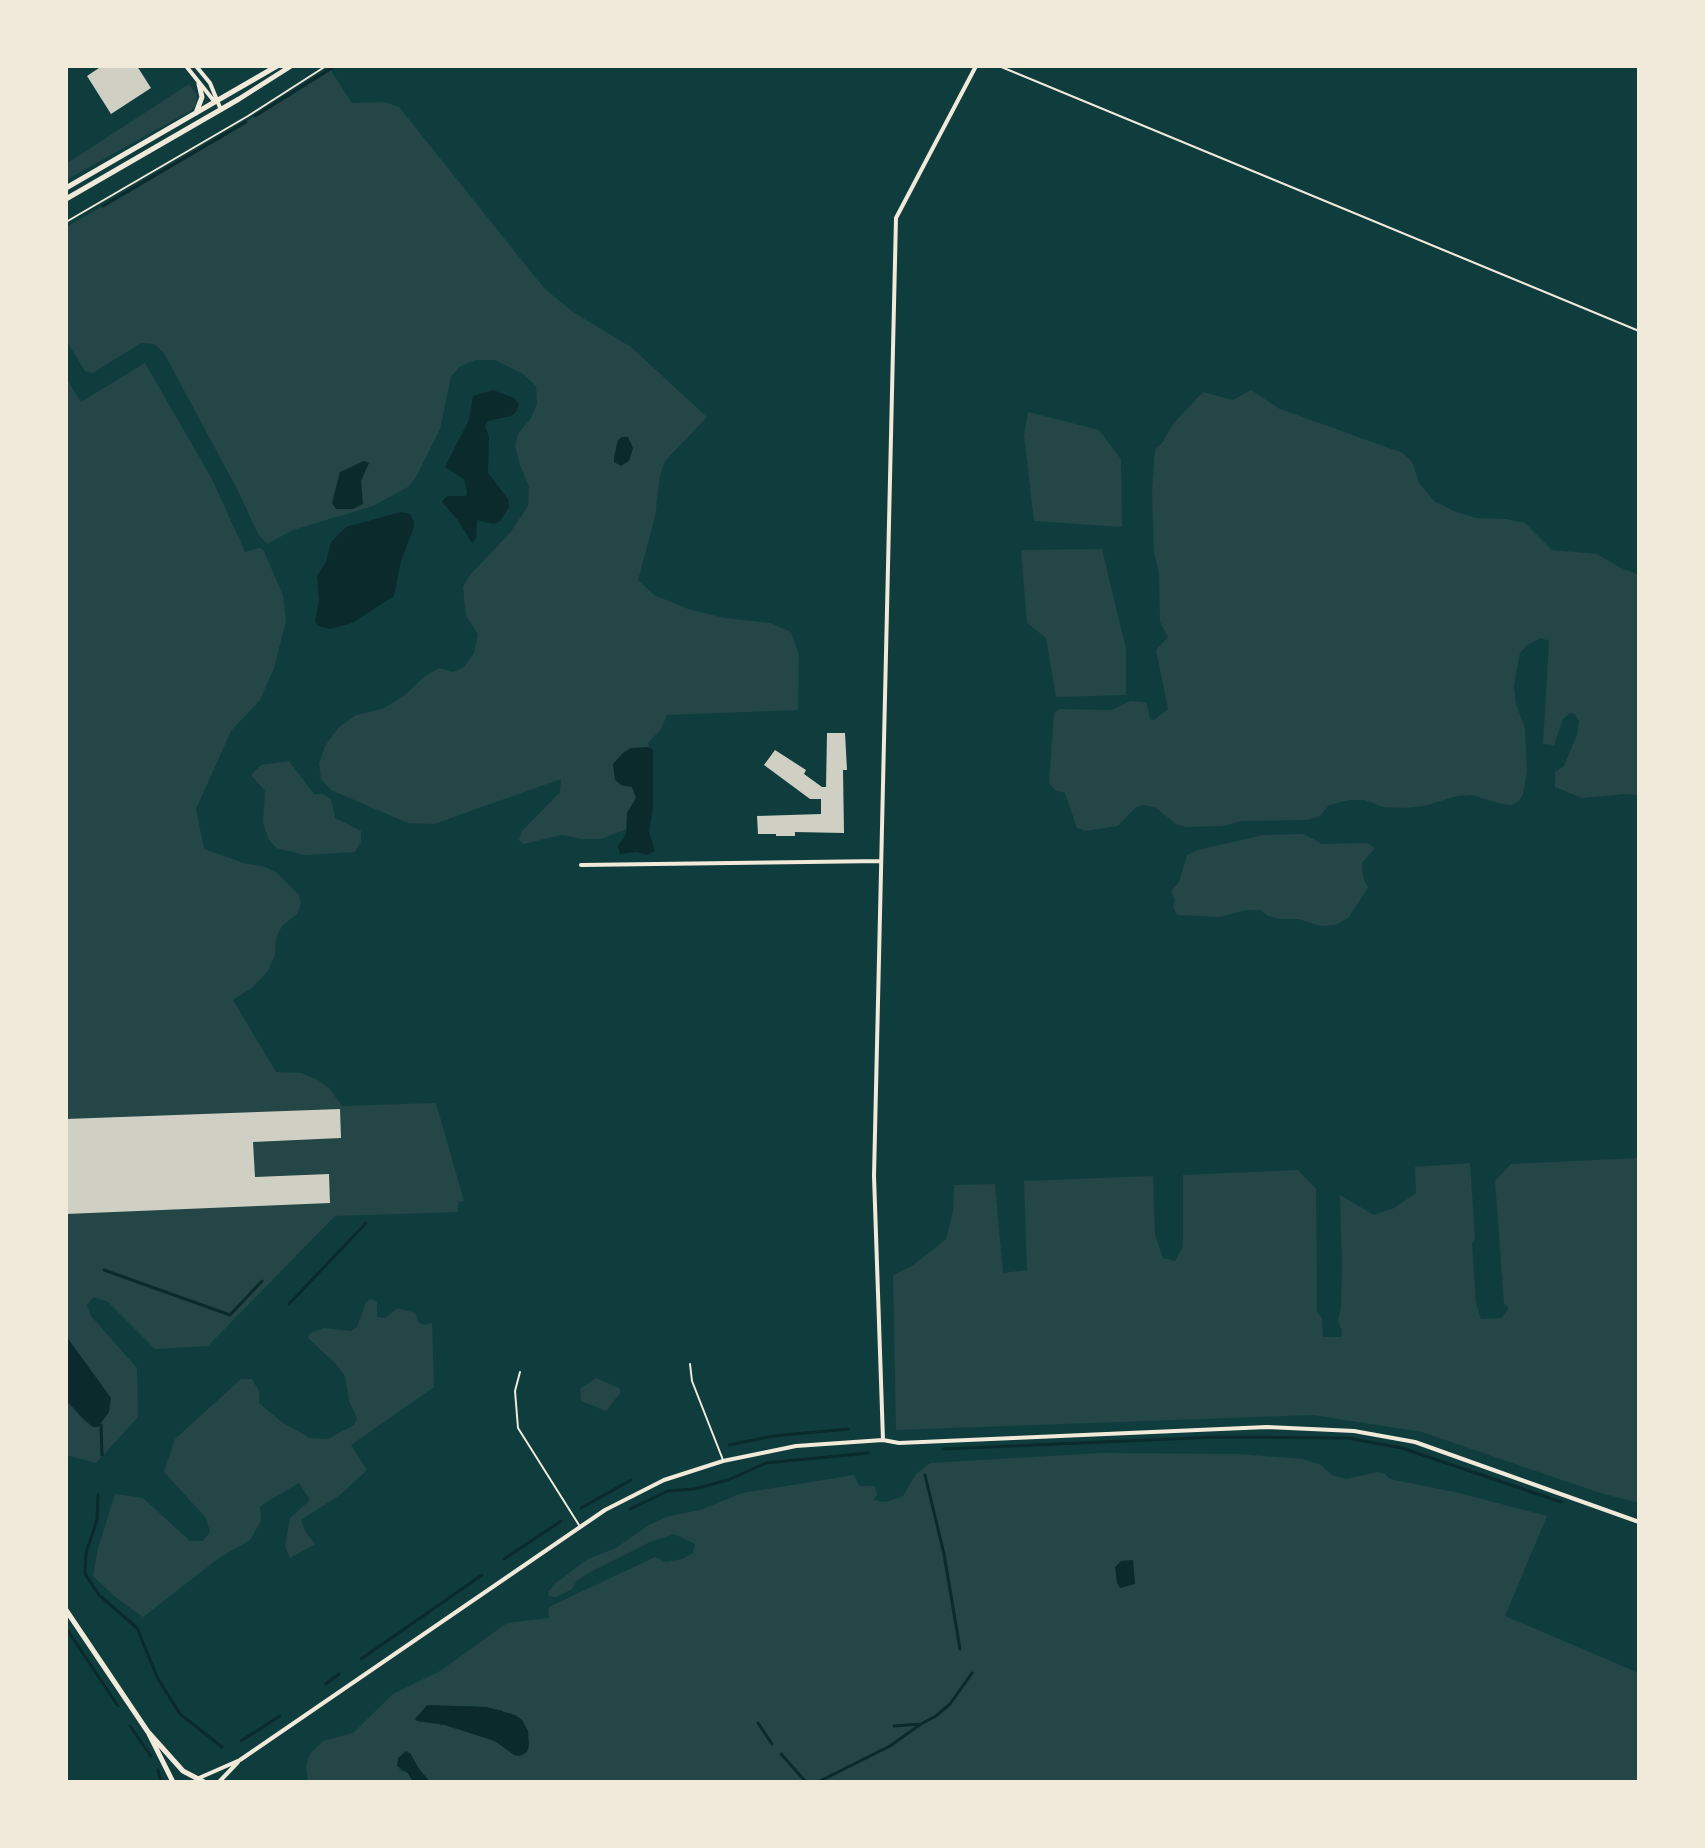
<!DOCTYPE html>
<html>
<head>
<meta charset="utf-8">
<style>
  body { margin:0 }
  #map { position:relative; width:1705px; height:1848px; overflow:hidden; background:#0f3d3e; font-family:"Nunito Sans",sans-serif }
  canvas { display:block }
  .frame { position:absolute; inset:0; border:68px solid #f1e9da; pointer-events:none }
</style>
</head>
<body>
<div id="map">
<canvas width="1705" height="1848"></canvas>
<div class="frame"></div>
</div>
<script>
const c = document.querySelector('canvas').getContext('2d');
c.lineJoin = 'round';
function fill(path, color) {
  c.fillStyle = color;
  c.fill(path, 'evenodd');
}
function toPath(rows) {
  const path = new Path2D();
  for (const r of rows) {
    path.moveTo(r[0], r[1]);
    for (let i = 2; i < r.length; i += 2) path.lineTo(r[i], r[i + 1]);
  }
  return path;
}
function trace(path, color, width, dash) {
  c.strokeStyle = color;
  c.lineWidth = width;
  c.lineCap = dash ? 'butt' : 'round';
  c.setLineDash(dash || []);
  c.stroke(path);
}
fill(toPath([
  [330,69,352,103,385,102,399,107,544,288,573,312,631,347,707,417,665,461,660,475,655,517,638,580,654,595,691,610,725,618,770,623,791,632,799,655,798,710,667,715,661,729,648,743,649,747,624,752,613,764,621,785,632,787,636,798,628,813,627,829,601,839,582,839,562,835,523,844,519,840,522,831,560,792,561,779,434,824,408,823,331,790,321,779,319,763,325,746,338,728,356,715,382,709,404,696,425,676,439,668,453,672,464,667,474,653,478,634,466,616,463,587,470,575,510,533,528,506,529,487,520,465,515,446,518,434,531,418,537,404,536,386,523,374,495,360,475,360,459,367,451,377,440,429,416,477,408,487,373,506,293,530,267,544,258,534,238,491,164,353,154,344,141,343,93,373,85,371,66,340,66,227,184,160],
  [189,84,197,95,196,105,190,111,66,180,66,164],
  [145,363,212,479,245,552,260,548,264,551,283,596,286,621,274,668,260,700,231,731,196,809,204,849,247,864,263,866,276,872,299,895,301,904,297,914,282,926,276,938,275,955,268,971,253,987,233,1000,276,1072,301,1073,318,1080,329,1088,342,1106,436,1103,464,1201,458,1202,458,1212,335,1216,208,1346,155,1349,108,1302,94,1297,87,1305,91,1316,137,1368,138,1417,96,1463,66,1455,66,378,81,402],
  [1251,390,1280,409,1403,453,1412,462,1419,483,1434,501,1456,512,1476,518,1507,519,1525,523,1552,550,1597,554,1619,567,1639,575,1639,795,1624,794,1582,798,1555,787,1555,772,1564,766,1577,735,1579,721,1575,714,1570,713,1563,719,1554,745,1543,744,1549,641,1541,638,1527,645,1520,653,1514,686,1516,704,1525,728,1527,772,1523,794,1519,801,1511,805,1498,803,1472,795,1457,796,1424,806,1403,808,1383,807,1365,800,1350,800,1329,805,1320,816,1308,820,1241,821,1224,826,1185,827,1176,824,1155,807,1143,805,1136,807,1118,826,1085,831,1077,828,1065,793,1055,790,1049,783,1054,713,1060,709,1112,710,1131,701,1143,702,1147,704,1150,719,1154,720,1168,709,1156,650,1168,637,1160,622,1159,572,1154,553,1152,492,1155,449,1162,443,1173,424,1203,392,1233,400],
  [1028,412,1099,430,1121,459,1122,527,1034,521,1024,435],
  [1102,549,1126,649,1126,695,1056,697,1046,638,1027,623,1021,550],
  [289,761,314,794,322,794,331,799,335,818,361,831,361,841,355,852,305,855,276,848,268,838,263,822,265,791,251,775,261,765],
  [1304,834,1322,844,1367,843,1375,848,1362,863,1363,878,1368,888,1348,918,1335,925,1321,926,1299,919,1278,919,1268,916,1260,910,1246,910,1220,917,1177,915,1173,907,1175,900,1171,891,1179,882,1187,855,1198,850,1263,835],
  [1639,1158,1639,1503,1597,1492,1422,1432,1313,1415,896,1430,893,1275,912,1266,946,1239,953,1212,954,1185,995,1184,1003,1273,1027,1270,1024,1181,1153,1176,1155,1235,1163,1258,1175,1261,1183,1246,1183,1175,1298,1170,1316,1189,1317,1312,1322,1318,1323,1337,1341,1337,1342,1330,1338,1321,1341,1307,1342,1264,1340,1195,1374,1215,1394,1208,1416,1193,1415,1167,1470,1163,1475,1239,1472,1243,1476,1303,1481,1319,1501,1318,1509,1308,1504,1303,1495,1181,1511,1164],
  [371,1299,377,1302,377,1317,385,1318,398,1308,415,1313,418,1322,425,1325,432,1323,434,1387,351,1445,367,1470,340,1495,301,1520,305,1531,315,1544,290,1558,285,1546,290,1518,310,1500,299,1483,260,1506,261,1521,250,1540,219,1558,143,1617,114,1596,93,1576,98,1548,115,1494,143,1498,190,1541,203,1541,210,1532,206,1518,164,1472,175,1439,241,1379,252,1379,259,1391,259,1403,283,1423,310,1438,328,1439,354,1425,357,1418,349,1401,345,1376,335,1363,308,1338,310,1333,324,1328,351,1331,357,1327,366,1302],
  [596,1378,619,1388,621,1392,606,1411,581,1401,580,1389],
  [1101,1453,1238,1454,1303,1459,1321,1465,1332,1475,1346,1479,1378,1472,1385,1474,1390,1479,1459,1493,1547,1516,1505,1616,1639,1673,1639,1782,430,1782,419,1769,410,1753,399,1770,408,1773,413,1782,308,1782,306,1766,310,1754,323,1741,353,1733,393,1694,440,1671,507,1623,549,1618,548,1609,551,1606,655,1557,666,1562,682,1559,693,1553,695,1544,674,1534,650,1542,594,1570,577,1580,572,1589,556,1597,549,1596,548,1592,556,1583,586,1560,616,1548,649,1525,669,1516,700,1510,742,1493,854,1475,859,1486,875,1486,877,1495,873,1500,886,1502,903,1496,916,1474,930,1463],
  [466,1706,502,1710,514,1755,495,1741,445,1725,418,1721]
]), '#244646');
fill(toPath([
  [493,390,514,398,519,404,516,412,511,416,488,421,485,426,489,437,488,473,508,499,509,507,500,521,494,524,477,520,476,538,472,543,457,519,442,502,447,496,466,496,467,491,464,479,445,467,469,420,473,396],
  [622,437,628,437,633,448,629,461,621,466,614,462,614,457,618,440],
  [364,461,369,463,361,481,363,504,353,509,336,509,332,503,340,472],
  [401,512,410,514,414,521,414,527,401,561,394,596,352,623,330,629,318,626,315,621,319,600,317,576,326,562,331,542,346,527],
  [648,747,653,750,653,806,649,832,655,851,647,855,637,852,620,854,618,846,626,834,627,813,636,798,632,787,621,785,615,780,613,764,624,752,631,748],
  [66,1336,111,1398,109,1412,98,1427,93,1427,83,1419,66,1400],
  [1133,1560,1135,1584,1120,1588,1117,1583,1115,1567,1121,1561],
  [427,1705,487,1707,515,1715,522,1720,528,1731,529,1746,527,1752,520,1756,514,1755,495,1741,445,1725,417,1721,415,1719],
  [406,1751,410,1753,419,1769,430,1782,413,1782,408,1773,397,1766,398,1758]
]), '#0a2a2b');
trace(toPath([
  [255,116,335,66],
  [103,206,246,122],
  [104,1270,230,1315,262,1281],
  [289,1304,366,1223],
  [101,1425,102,1455],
  [729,1445,773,1436,848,1429],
  [943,1449,1217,1437,1347,1438,1402,1448,1561,1502],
  [925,1475,944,1554,960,1649],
  [98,1495,97,1520,86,1553,85,1574,99,1595,137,1628,157,1677,180,1714,222,1747],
  [581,1508,631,1480],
  [630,1509,668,1491,694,1489,728,1480,766,1463,868,1453],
  [504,1559,561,1521],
  [66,1628,118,1706],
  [361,1659,482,1575],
  [326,1684,339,1674],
  [758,1723,772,1744],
  [130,1726,151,1756],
  [894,1726,921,1724,936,1716,950,1704,972,1673],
  [241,1741,280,1716],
  [781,1754,806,1782],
  [158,1770,161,1782],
  [818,1782,890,1746,921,1724]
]), '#0a2a2b', 3);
fill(toPath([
  [102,66,137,66,151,88,111,114,87,76],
  [827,733,845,733,847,770,843,770,844,833,795,832,795,836,776,836,776,834,758,834,757,816,821,814,821,799,810,799,764,765,775,750,806,770,804,774,822,787,826,787],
  [340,1109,341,1138,253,1142,255,1177,329,1174,330,1203,66,1214,66,1119]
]), '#cfcfc3');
trace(toPath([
  [66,222,248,116,326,66]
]), '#f1e9da', 2);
trace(toPath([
  [999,66,1639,331],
  [690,1364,692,1381,723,1460],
  [520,1372,515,1391,518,1428,579,1525]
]), '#f1e9da', 2);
trace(toPath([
  [186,66,214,101],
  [196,66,210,83,221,110],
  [581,865,881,861],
  [883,1440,874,1176,896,218,976,66],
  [199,1778,240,1760,605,1510,664,1480,723,1461,767,1452,796,1446,883,1440,899,1443,1267,1427,1354,1431,1415,1442,1639,1522],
  [219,1782,238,1762]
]), '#f1e9da', 4);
trace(toPath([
  [66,1610,148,1732,173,1782],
  [149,1733,183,1771,204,1782]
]), '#f1e9da', 5);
trace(toPath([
  [196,113,202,97,199,84],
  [66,188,277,66],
  [66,199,239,99,291,66]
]), '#f1e9da', 5);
</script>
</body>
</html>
